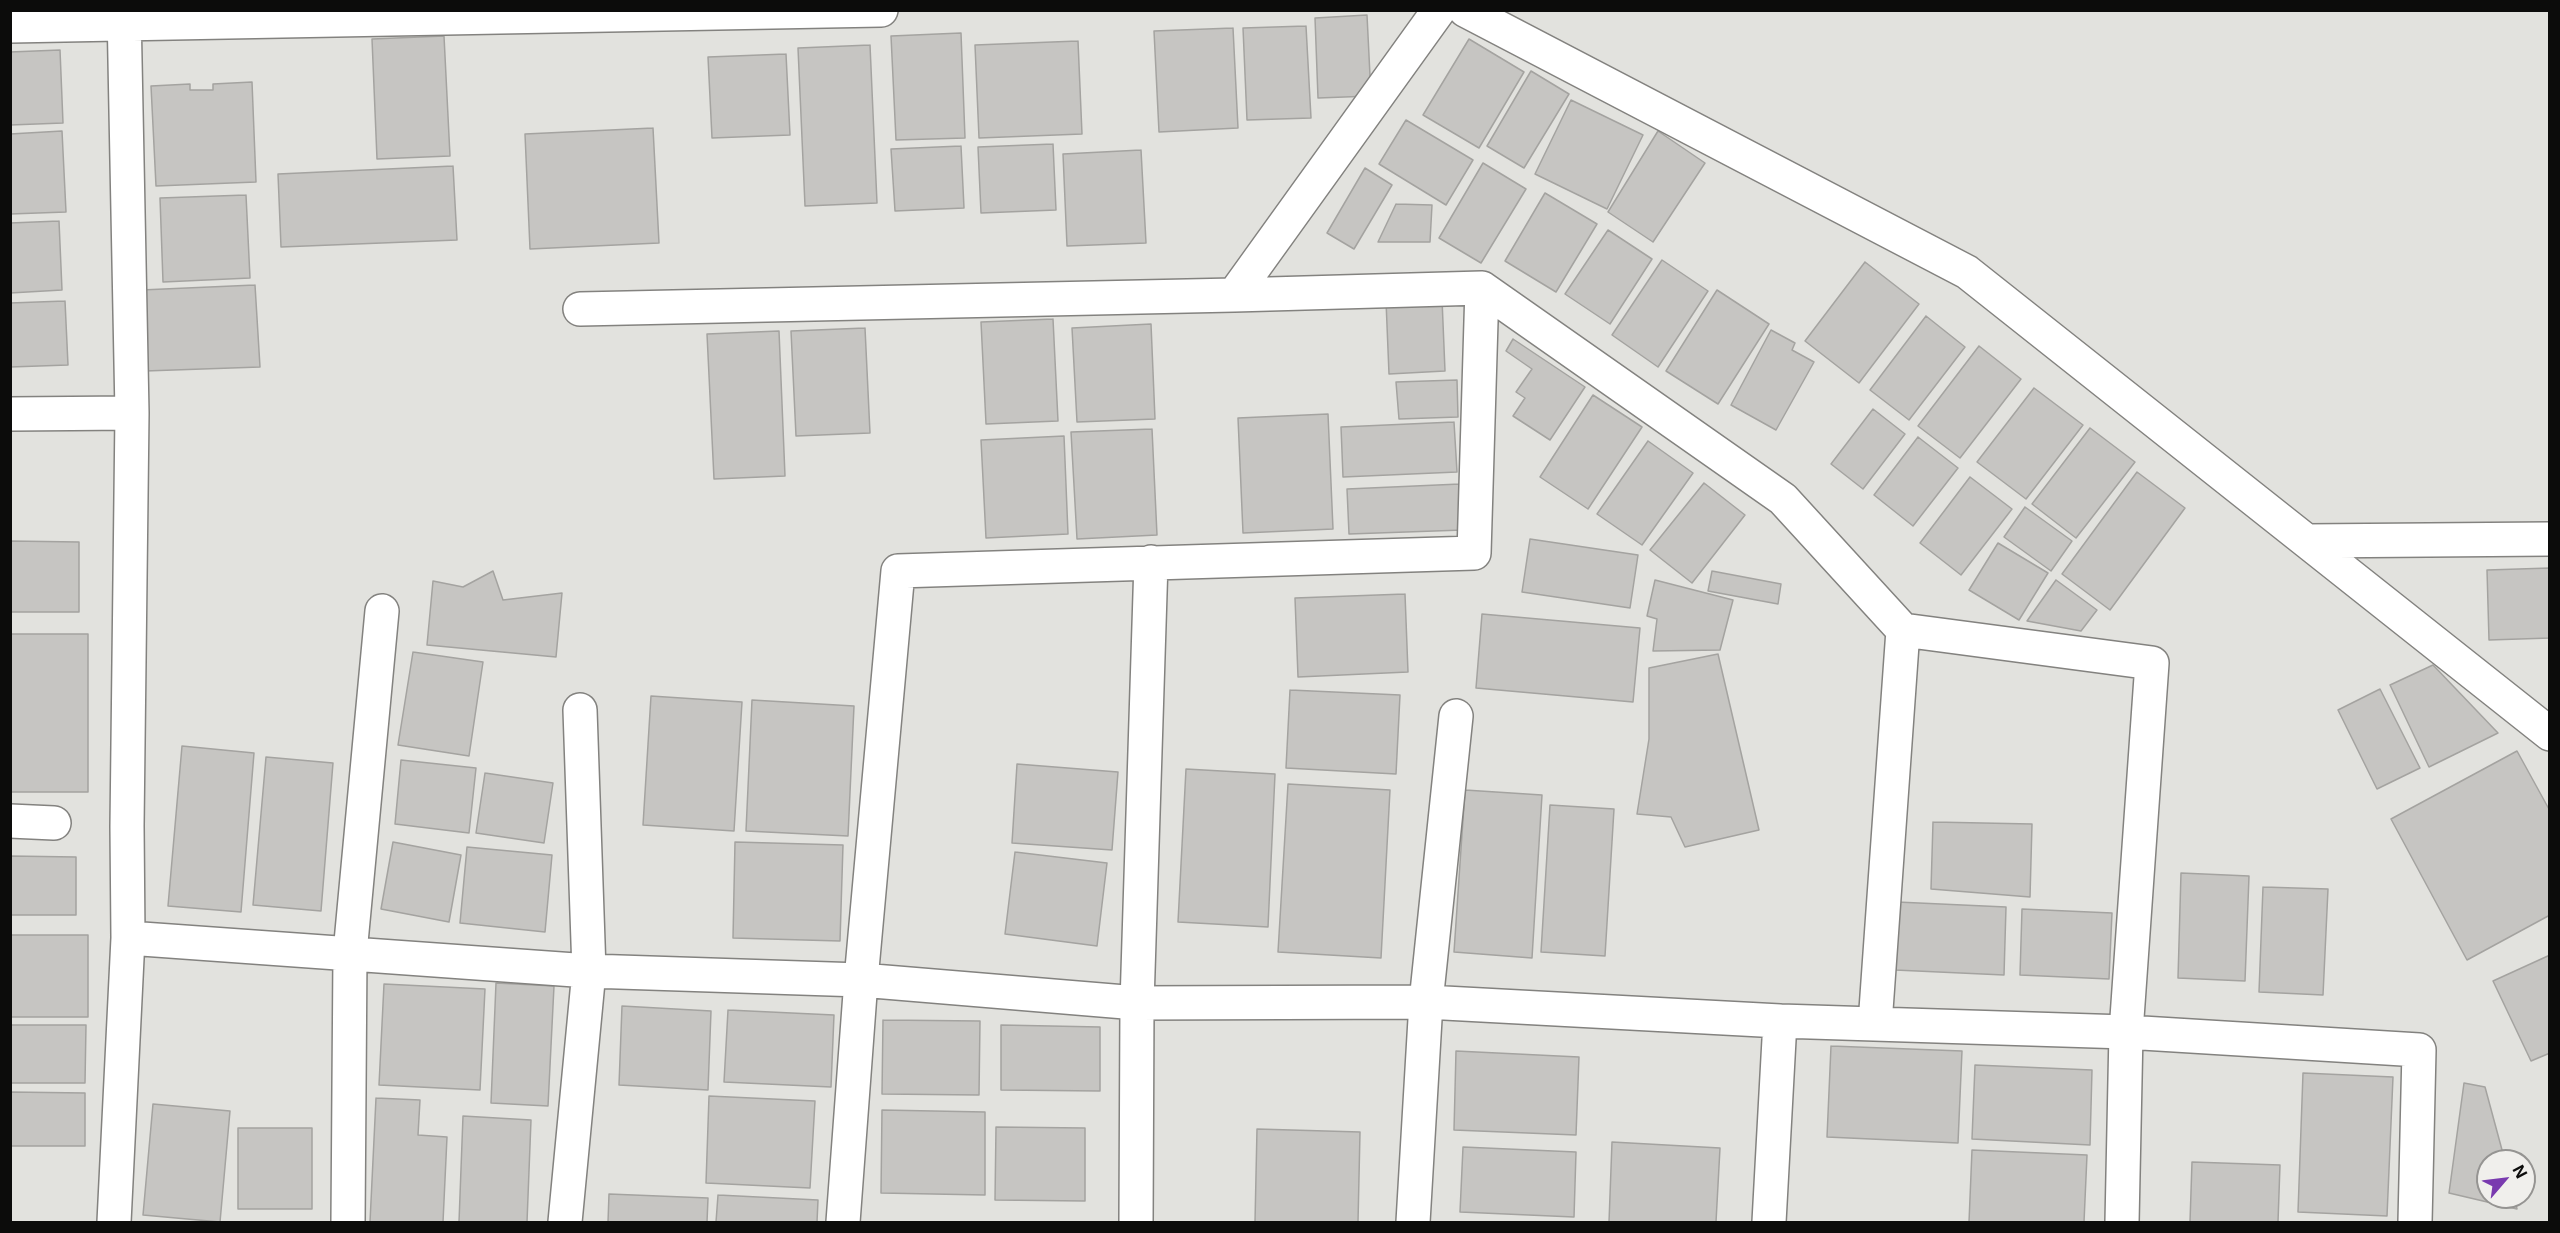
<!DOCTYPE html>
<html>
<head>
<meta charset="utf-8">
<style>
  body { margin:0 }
  #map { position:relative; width:2560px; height:1233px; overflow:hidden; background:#e2e2de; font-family:Inter,sans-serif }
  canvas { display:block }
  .frame { position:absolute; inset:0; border:12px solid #0c0c0b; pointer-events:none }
  .north { position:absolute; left:2476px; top:1149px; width:60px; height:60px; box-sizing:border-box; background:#f0efec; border:2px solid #959492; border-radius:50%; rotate:62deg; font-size:16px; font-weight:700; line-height:24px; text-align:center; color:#0c0c0b }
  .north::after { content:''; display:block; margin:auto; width:21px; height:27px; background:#793aaf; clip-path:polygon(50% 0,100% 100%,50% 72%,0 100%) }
</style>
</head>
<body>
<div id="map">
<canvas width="2560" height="1233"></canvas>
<div class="frame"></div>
<div class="north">N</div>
</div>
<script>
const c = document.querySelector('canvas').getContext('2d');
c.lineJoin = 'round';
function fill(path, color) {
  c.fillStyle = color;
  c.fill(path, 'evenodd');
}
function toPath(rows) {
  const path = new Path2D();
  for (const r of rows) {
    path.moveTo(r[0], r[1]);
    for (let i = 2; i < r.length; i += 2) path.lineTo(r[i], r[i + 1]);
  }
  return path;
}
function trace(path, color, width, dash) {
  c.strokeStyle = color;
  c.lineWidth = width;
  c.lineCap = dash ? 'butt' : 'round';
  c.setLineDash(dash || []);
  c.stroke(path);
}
const building = toPath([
  [1367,15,1371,96,1318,98,1315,18,1367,15],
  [1306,26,1311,118,1247,120,1243,28,1306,26],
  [1233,28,1238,128,1159,132,1154,31,1233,28],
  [961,33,965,138,896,140,891,36,961,33],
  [444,36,450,156,377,159,372,39,444,36],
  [1469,39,1524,72,1479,148,1423,115,1469,39],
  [1078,41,1082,134,979,138,975,45,1078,41],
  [870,45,877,203,805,206,798,48,870,45],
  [60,50,63,123,10,125,10,52,60,50],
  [786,54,790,135,712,138,708,57,786,54],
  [1531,71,1569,94,1524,168,1487,146,1531,71],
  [252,82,256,182,156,186,151,86,190,84,190,90,213,90,213,84,252,82],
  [1571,100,1643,135,1607,209,1535,174,1571,100],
  [1406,120,1473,160,1446,205,1379,164,1406,120],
  [653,128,659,243,530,249,525,134,653,128],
  [62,131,66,212,10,214,10,134,62,131],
  [1658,131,1705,163,1653,242,1608,212,1658,131],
  [1053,144,1056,210,981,213,978,147,1053,144],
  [961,146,964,208,895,211,891,149,961,146],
  [1141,150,1146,243,1067,246,1063,154,1141,150],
  [1483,163,1526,189,1481,263,1439,238,1483,163],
  [453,166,457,240,281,247,278,174,453,166],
  [1365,168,1392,185,1354,249,1327,233,1365,168],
  [1545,193,1597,224,1556,292,1505,261,1545,193],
  [246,195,250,278,163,282,160,198,246,195],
  [1396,204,1432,205,1430,242,1378,242,1396,204],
  [59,221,62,290,10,293,10,223,59,221],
  [1608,230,1652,259,1610,324,1565,294,1608,230],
  [1662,260,1708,291,1658,367,1612,335,1662,260],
  [1865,262,1919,304,1859,383,1805,341,1865,262],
  [255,285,260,367,145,371,141,290,255,285],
  [1717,290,1769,324,1718,404,1666,371,1717,290],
  [1442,299,1445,371,1389,374,1386,301,1442,299],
  [65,301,68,365,10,367,10,303,65,301],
  [1926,316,1965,347,1909,420,1870,390,1926,316],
  [1053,319,1058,421,986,424,981,322,1053,319],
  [1151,324,1155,419,1077,422,1072,328,1151,324],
  [865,328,870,433,796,436,791,331,865,328],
  [1771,330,1795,343,1792,350,1814,362,1776,430,1731,405,1771,330],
  [779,331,785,476,714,479,707,334,779,331],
  [1513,339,1585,387,1550,440,1513,416,1525,398,1516,392,1532,369,1506,351,1513,339],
  [1979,346,2021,379,1960,458,1918,426,1979,346],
  [1457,380,1458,417,1399,419,1396,382,1457,380],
  [2034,388,2083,425,2026,499,1977,462,2034,388],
  [1593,395,1642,427,1588,509,1540,477,1593,395],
  [1873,409,1905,434,1863,489,1831,464,1873,409],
  [1328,414,1333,529,1243,533,1238,418,1328,414],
  [1454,422,1457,472,1343,477,1341,427,1454,422],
  [2090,428,2135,462,2076,538,2032,504,2090,428],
  [1152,429,1157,535,1077,539,1071,432,1152,429],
  [1064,436,1068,534,986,538,981,440,1064,436],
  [1918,437,1958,468,1913,526,1874,495,1918,437],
  [1648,441,1693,473,1642,545,1597,514,1648,441],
  [2137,472,2185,508,2110,610,2062,574,2137,472],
  [1970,477,2012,509,1961,575,1920,543,1970,477],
  [1704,483,1745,515,1692,583,1650,550,1704,483],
  [1460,484,1463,530,1349,534,1347,489,1460,484],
  [2025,507,2072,541,2051,571,2004,537,2025,507],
  [1530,539,1638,555,1630,608,1522,592,1530,539],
  [10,541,79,542,79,612,10,612,10,541],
  [1998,543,2048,573,2019,620,1969,590,1998,543],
  [2550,568,2550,638,2489,640,2487,570,2550,568],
  [493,571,503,600,562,593,556,657,427,645,433,581,463,587,493,571],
  [1712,571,1781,584,1778,604,1708,591,1712,571],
  [1655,580,1733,600,1720,650,1653,651,1657,619,1647,616,1655,580],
  [2056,580,2097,610,2081,631,2027,621,2056,580],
  [1405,594,1408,672,1298,677,1295,598,1405,594],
  [1482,614,1640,628,1633,702,1476,688,1482,614],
  [10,634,88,634,88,792,10,792,10,634],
  [413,652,483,662,469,756,398,745,413,652],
  [1718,654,1759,830,1685,847,1671,817,1637,814,1649,739,1649,668,1718,654],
  [2433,665,2498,733,2429,767,2390,685,2433,665],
  [2380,689,2420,768,2377,789,2338,710,2380,689],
  [1290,690,1400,695,1396,774,1286,768,1290,690],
  [651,696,742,702,734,831,643,825,651,696],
  [752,700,854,706,848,836,746,831,752,700],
  [182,746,254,753,241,912,168,906,182,746],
  [2517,751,2550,811,2550,915,2467,960,2391,819,2517,751],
  [266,757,333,763,321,911,253,905,266,757],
  [401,760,476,768,469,833,395,824,401,760],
  [1017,764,1118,772,1112,850,1012,843,1017,764],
  [1186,769,1275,774,1268,927,1178,922,1186,769],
  [485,773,553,783,544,843,476,833,485,773],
  [1288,784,1390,790,1381,958,1278,952,1288,784],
  [1465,790,1542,795,1532,958,1454,952,1465,790],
  [1550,805,1614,809,1605,956,1541,952,1550,805],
  [1933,822,2032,824,2030,897,1931,889,1933,822],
  [393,842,461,855,449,922,381,909,393,842],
  [735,842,843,845,840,941,733,938,735,842],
  [467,847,552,855,545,932,460,923,467,847],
  [1015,852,1107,863,1097,946,1005,934,1015,852],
  [10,856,76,857,76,915,10,915,10,856],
  [2181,873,2249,876,2245,981,2178,978,2181,873],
  [2263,887,2328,889,2323,995,2259,992,2263,887],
  [1897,902,2006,907,2004,975,1895,970,1897,902],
  [2022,909,2112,913,2109,979,2020,975,2022,909],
  [10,935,88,935,88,1017,10,1017,10,935],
  [2550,955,2550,1053,2531,1061,2493,981,2550,955],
  [496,983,554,986,548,1106,491,1103,496,983],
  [384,984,485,989,480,1090,379,1085,384,984],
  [622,1006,711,1011,708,1090,619,1085,622,1006],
  [728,1010,834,1015,831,1087,724,1082,728,1010],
  [883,1020,980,1021,979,1095,882,1094,883,1020],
  [10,1025,86,1025,85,1083,10,1083,10,1025],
  [1001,1025,1100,1027,1100,1091,1001,1090,1001,1025],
  [1831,1046,1962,1051,1958,1143,1827,1137,1831,1046],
  [1456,1051,1579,1057,1576,1135,1454,1130,1456,1051],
  [1975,1065,2092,1070,2090,1145,1972,1139,1975,1065],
  [2303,1073,2393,1077,2387,1216,2298,1212,2303,1073],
  [2464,1083,2485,1087,2505,1161,2488,1161,2488,1197,2514,1197,2517,1209,2449,1193,2464,1083],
  [10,1092,85,1093,85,1146,10,1146,10,1092],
  [709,1096,815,1101,810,1188,706,1183,709,1096],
  [376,1098,420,1100,418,1135,447,1137,443,1222,370,1222,376,1098],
  [153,1104,230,1111,220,1222,143,1215,153,1104],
  [882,1110,985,1112,985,1195,881,1193,882,1110],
  [463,1116,531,1120,527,1222,459,1222,463,1116],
  [996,1127,1085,1128,1085,1201,995,1200,996,1127],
  [238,1128,312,1128,312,1209,238,1209,238,1128],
  [1257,1129,1360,1132,1358,1222,1255,1222,1257,1129],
  [1612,1142,1720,1148,1716,1222,1609,1222,1612,1142],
  [1463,1147,1576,1152,1574,1217,1460,1212,1463,1147],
  [1972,1150,2087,1155,2084,1222,1969,1222,1972,1150],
  [2192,1162,2280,1165,2278,1222,2190,1222,2192,1162],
  [609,1194,708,1198,707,1222,608,1222,609,1194],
  [718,1195,818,1200,817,1222,716,1222,718,1195]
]);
fill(building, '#c6c5c2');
trace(building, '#a4a3a0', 1.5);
const minor = toPath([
  [1465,10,1967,272,2550,734],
  [10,26,881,10],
  [1482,288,1783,499,1903,630,2152,663,2126,1032,2122,1222],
  [580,309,1234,295],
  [10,414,132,413],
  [2307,541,2550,539],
  [10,821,54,823],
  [128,938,589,971,861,980,1137,1003,1426,1002,1780,1021,2126,1032,2419,1050,2415,1222],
  [1875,1024,1903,630],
  [114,1222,128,938,127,826,132,413,124,10],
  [348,1222,350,953,382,611],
  [565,1222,589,971,580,710],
  [843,1222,861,980,898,571,1474,553,1482,288,1234,295,1439,10],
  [1136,1222,1137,1003,1151,562],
  [1413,1222,1426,1002,1456,716],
  [1769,1222,1780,1021]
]);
trace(minor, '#83827f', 36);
trace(minor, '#fff', 33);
</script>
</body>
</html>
